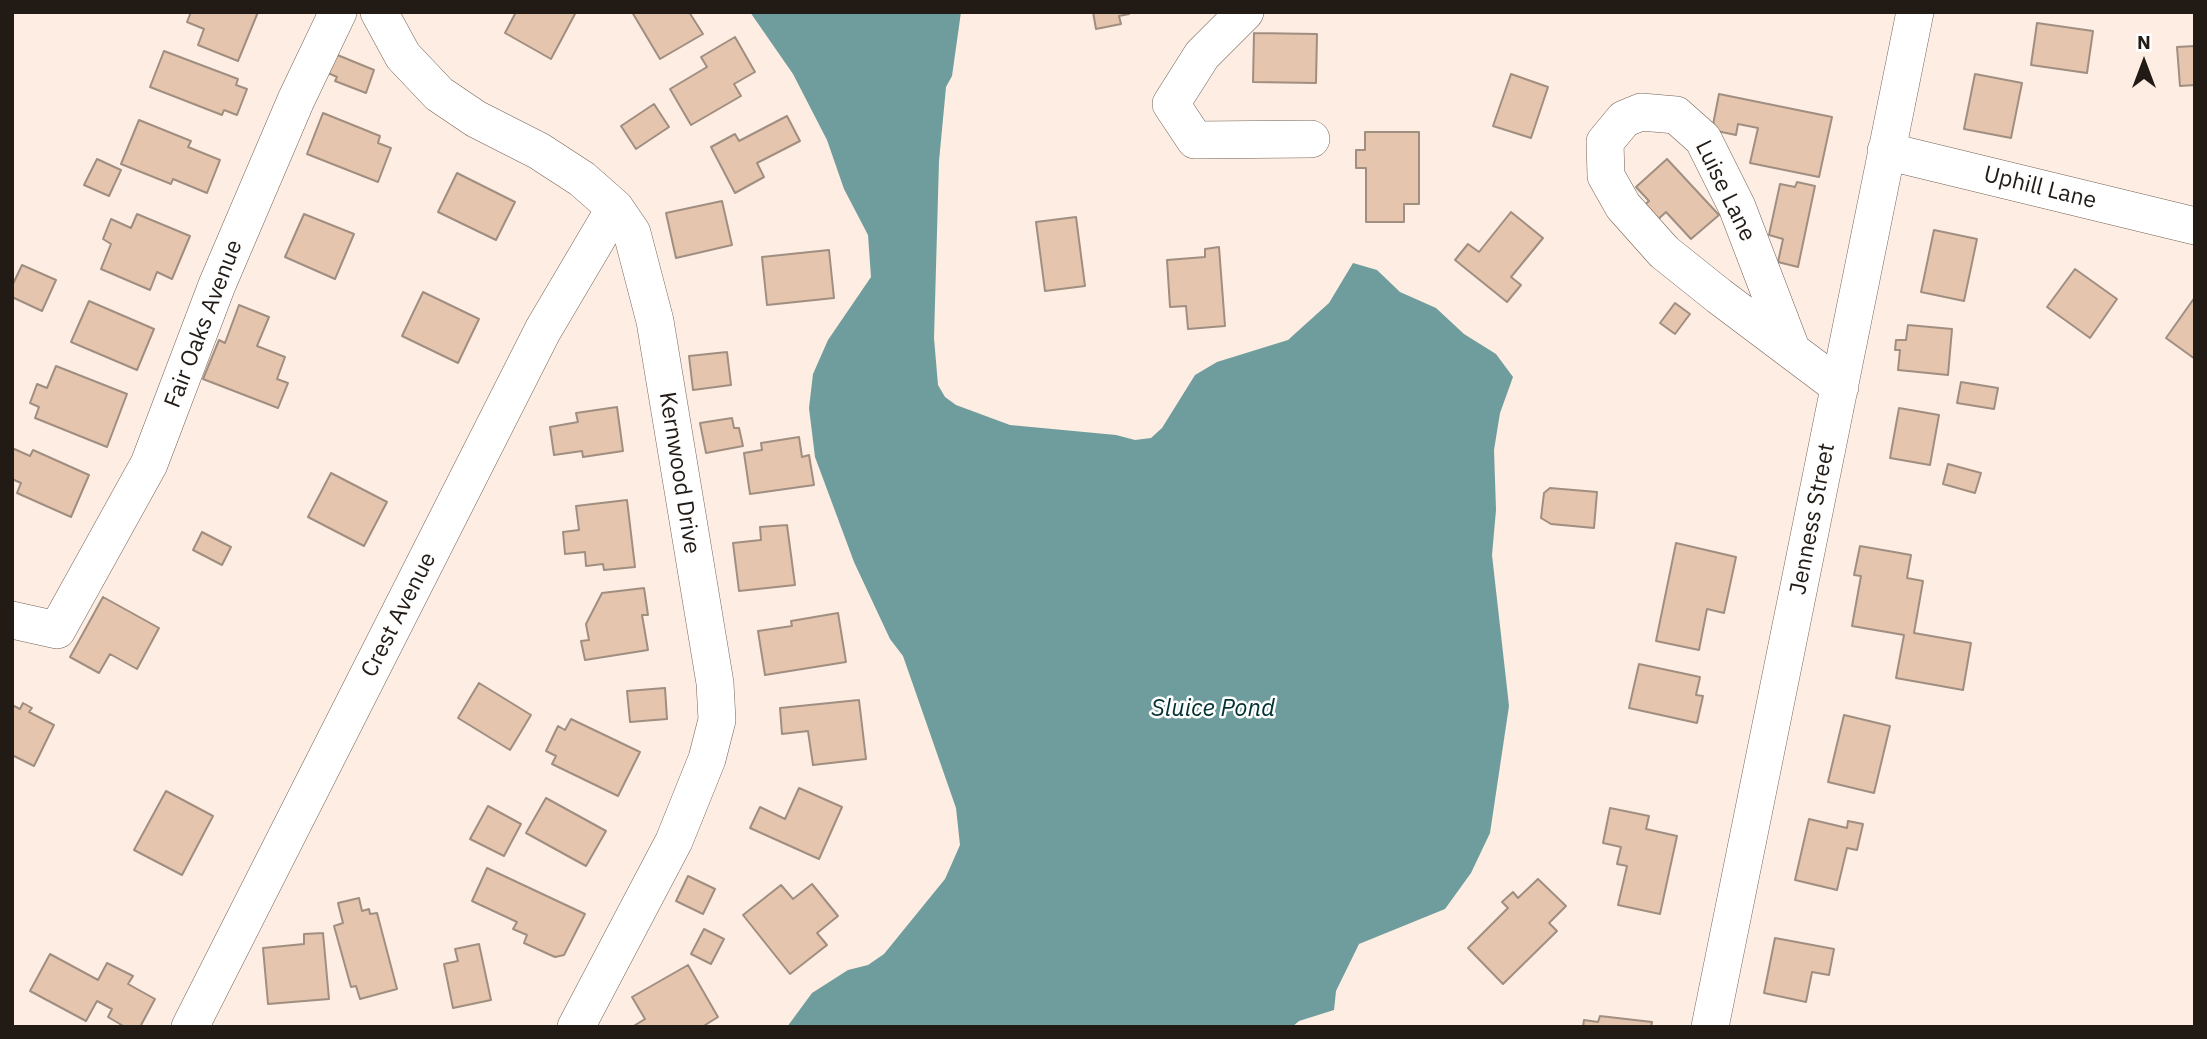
<!DOCTYPE html>
<html>
<head>
<meta charset="utf-8">
<style>
  body { margin:0 }
  #map { position:relative; width:2207px; height:1039px; overflow:hidden; background:#fdede2; font-family:"IBM Plex Sans",sans-serif }
  canvas { display:block }
  .frame { position:absolute; inset:0; border:14px solid #211a15; pointer-events:none }
  .north { position:absolute; left:2109px; top:28px; width:70px; height:70px; -webkit-text-stroke:5px #fefefe; paint-order:stroke; rotate:0deg; font-size:19px; font-weight:700; line-height:28px; text-align:center; color:#211a15 }
  .north::after { content:''; display:block; margin:auto; width:24px; height:32px; background:#211a15; clip-path:polygon(50% 0,100% 100%,50% 72%,0 100%) }
</style>
</head>
<body>
<div id="map">
<canvas width="2207" height="1039"></canvas>
<div class="frame"></div>
<div class="north">N</div>
</div>
<script>
const c = document.querySelector('canvas').getContext('2d');
c.lineJoin = 'round';
function fill(path, color) {
  c.fillStyle = color;
  c.fill(path, 'evenodd');
}
function toPath(rows) {
  const path = new Path2D();
  for (const r of rows) {
    path.moveTo(r[0], r[1]);
    for (let i = 2; i < r.length; i += 2) path.lineTo(r[i], r[i + 1]);
  }
  return path;
}
function trace(path, color, width, dash) {
  c.strokeStyle = color;
  c.lineWidth = width;
  c.lineCap = dash ? 'butt' : 'round';
  c.setLineDash(dash || []);
  c.stroke(path);
}
function write(font, color, halo, rows, align = 'center') {
  c.font = font + ' "IBM Plex Sans",sans-serif';
  c.lineWidth = 5;
  c.setLineDash([]);
  c.textBaseline = 'middle';
  c.strokeStyle = halo;
  c.fillStyle = color;
  for (const [text, x, y, turn = 0] of rows) {
    c.save();
    c.translate(x, y);
    c.rotate((+turn || 0) * Math.PI / 180);
    c.textAlign = isNaN(turn) ? turn : align;
    if (halo) c.strokeText(text, 0, 0);
    c.fillText(text, 0, 0);
    c.restore();
  }
}
fill(toPath([
  [750,12,961,12,952,76,946,87,939,161,934,338,938,385,945,397,956,405,1010,425,1116,435,1135,440,1151,438,1162,428,1195,375,1217,362,1288,340,1329,303,1353,263,1377,270,1400,292,1436,308,1464,334,1496,354,1513,377,1500,413,1494,450,1496,510,1492,555,1509,706,1490,833,1471,873,1445,909,1359,944,1336,991,1334,1010,1299,1021,1292,1027,787,1027,812,993,848,970,868,965,884,954,945,879,960,845,956,808,903,656,890,639,854,562,815,457,809,408,813,374,828,340,871,277,868,235,844,189,827,140,793,74]
]), '#6f9c9c');
const building = toPath([
  [191,12,258,12,238,61,198,45,204,29,187,22,191,12],
  [516,12,576,12,551,59,505,33,516,12],
  [632,12,689,12,703,34,660,59,632,12],
  [1093,12,1128,12,1129,14,1119,16,1121,24,1096,29,1093,12],
  [2037,23,2093,31,2087,73,2031,65,2037,23],
  [1254,33,1317,34,1316,83,1253,82,1254,33],
  [735,37,755,72,734,84,741,96,691,125,670,89,707,67,701,57,735,37],
  [2195,46,2195,85,2180,86,2177,47,2195,46],
  [164,51,238,79,236,85,247,89,237,115,224,110,222,115,150,87,164,51],
  [335,54,374,70,366,93,335,81,337,77,328,73,335,54],
  [1511,74,1548,87,1531,138,1493,126,1511,74],
  [1975,74,2022,83,2011,138,1964,129,1975,74],
  [1719,94,1832,117,1819,177,1750,163,1758,128,1738,124,1736,135,1712,130,1719,94],
  [654,104,669,127,636,149,621,126,654,104],
  [323,113,380,136,378,143,391,148,378,182,307,154,323,113],
  [787,116,800,141,757,163,764,177,735,193,711,147,735,134,739,141,787,116],
  [139,120,191,141,188,147,220,160,207,193,173,179,171,184,121,164,139,120],
  [1365,132,1419,132,1419,204,1404,204,1404,222,1366,222,1366,168,1356,168,1356,150,1365,150,1365,132],
  [97,159,121,170,109,196,84,185,97,159],
  [1667,159,1719,215,1691,239,1666,212,1653,224,1639,210,1649,201,1636,187,1667,159],
  [457,173,515,202,496,240,438,212,457,173],
  [1797,182,1815,186,1798,267,1778,262,1783,239,1769,235,1780,184,1795,187,1797,182],
  [722,201,732,245,676,258,666,213,722,201],
  [1511,212,1543,238,1511,277,1521,285,1507,302,1455,260,1468,244,1479,252,1511,212],
  [137,214,190,236,172,279,157,272,150,290,101,269,111,244,103,239,111,219,131,228,137,214],
  [304,214,354,234,335,279,285,257,304,214],
  [1076,217,1085,286,1045,291,1036,222,1076,217],
  [1934,230,1977,239,1964,301,1921,292,1934,230],
  [1219,247,1225,326,1188,329,1186,306,1170,307,1167,260,1205,257,1205,249,1219,247],
  [829,250,834,298,767,305,762,257,829,250],
  [22,265,56,280,42,311,12,297,12,286,22,265],
  [2075,269,2117,299,2090,338,2047,307,2075,269],
  [423,292,479,319,458,363,402,336,423,292],
  [2195,297,2195,359,2166,338,2195,297],
  [89,301,154,329,137,370,71,342,89,301],
  [1675,303,1690,314,1675,334,1660,323,1675,303],
  [239,305,269,317,257,346,285,357,277,379,288,383,278,408,203,379,219,340,225,343,239,305],
  [1908,325,1952,329,1948,375,1898,370,1900,350,1895,350,1896,340,1906,340,1908,325],
  [727,352,731,385,693,390,689,356,727,352],
  [56,366,127,394,107,447,35,418,39,407,30,403,37,384,47,388,56,366],
  [1961,382,1998,388,1994,409,1957,403,1961,382],
  [617,407,623,451,583,457,582,451,554,455,550,427,578,422,576,413,617,407],
  [1899,408,1939,415,1930,465,1890,458,1899,408],
  [732,418,734,428,739,428,743,446,706,453,700,423,732,418],
  [799,437,802,457,809,455,814,485,750,494,744,453,762,450,761,443,799,437],
  [12,448,30,456,33,450,89,475,71,517,17,493,21,483,12,479,12,448],
  [1948,464,1981,473,1975,493,1943,484,1948,464],
  [331,473,387,502,364,546,308,517,331,473],
  [1550,488,1597,492,1594,528,1551,524,1541,518,1544,493,1550,488],
  [627,500,635,567,604,570,603,564,586,566,585,552,565,554,563,532,579,530,576,506,627,500],
  [787,525,795,585,739,591,733,543,761,540,760,527,787,525],
  [202,532,231,547,222,565,193,550,202,532],
  [1676,543,1736,557,1724,613,1707,609,1699,650,1656,641,1676,543],
  [1860,546,1911,555,1907,578,1923,581,1914,633,1971,643,1963,690,1896,678,1904,635,1852,626,1861,576,1854,575,1860,546],
  [644,588,648,615,642,615,648,650,585,660,581,641,589,640,586,624,602,593,644,588],
  [103,597,159,628,137,669,110,654,99,673,70,657,103,597],
  [838,613,846,662,765,675,758,631,792,626,791,621,838,613],
  [1639,664,1700,677,1696,695,1703,696,1697,723,1629,708,1639,664],
  [479,683,531,715,510,750,458,718,479,683],
  [665,688,667,719,630,722,627,691,665,688],
  [859,700,866,759,813,765,808,731,782,734,780,708,859,700],
  [23,703,32,708,29,712,54,725,34,766,12,755,12,705,20,709,23,703],
  [1844,715,1890,726,1874,793,1828,782,1844,715],
  [571,719,640,752,618,796,552,764,556,756,546,751,558,726,565,730,571,719],
  [799,788,842,807,819,859,750,828,760,807,785,819,799,788],
  [166,791,213,816,182,875,134,850,166,791],
  [546,798,606,831,586,866,526,833,546,798],
  [488,806,521,824,504,856,470,839,488,806],
  [1610,808,1649,816,1646,829,1677,836,1660,914,1618,905,1627,866,1617,864,1621,847,1603,843,1610,808],
  [1809,819,1847,828,1848,821,1863,824,1857,850,1847,848,1837,890,1795,880,1809,819],
  [487,868,585,914,564,955,555,957,524,943,527,935,513,929,517,922,472,901,487,868],
  [688,876,715,889,703,914,676,901,688,876],
  [1538,879,1566,906,1549,923,1557,931,1503,984,1468,948,1508,908,1502,902,1513,892,1518,898,1538,879],
  [812,884,838,916,817,933,827,945,790,974,743,915,781,885,793,899,812,884],
  [359,898,362,911,369,909,370,914,377,913,397,989,360,999,356,986,351,987,334,926,343,923,338,903,359,898],
  [704,929,724,939,711,964,691,954,704,929],
  [323,933,329,999,268,1004,263,948,304,944,304,934,323,933],
  [1775,938,1834,949,1829,975,1812,972,1806,1002,1764,993,1775,938],
  [479,944,491,1000,453,1008,444,964,458,961,455,949,479,944],
  [50,954,98,980,107,963,133,976,128,984,155,999,140,1027,125,1027,108,1017,112,1009,97,1001,86,1021,30,991,50,954],
  [688,965,718,1017,702,1027,632,1027,645,1019,632,997,688,965],
  [1600,1016,1652,1022,1651,1027,1583,1027,1584,1020,1598,1022,1600,1016]
]);
fill(building, '#e6c5ae');
trace(building, '#a08e81', 2);
const minor = toPath([
  [379,12,403,56,439,94,476,119,539,151,582,179,615,208,632,233,655,321,715,683,717,720,707,759,674,841,576,1027],
  [1245,12,1202,55,1171,104,1195,140,1311,139],
  [1886,151,2195,226],
  [1792,351,1737,207,1703,139,1676,115,1641,112,1624,119,1605,142,1606,176,1623,206,1664,252,1719,296,1840,387],
  [12,620,57,630,149,464,217,285,296,100,338,12],
  [190,1027,543,330,615,208],
  [1710,1027,1915,12]
]);
trace(minor, '#736256', 38);
trace(minor, '#fff', 37);
write('23px', '#211a15', '#fefefe', [
  ["Uphill Lane",2040,188,14],
  ["Luise Lane",1725,191,64],
  ["Fair Oaks Avenue",204,324,-69],
  ["Kernwood Drive",679,473,81],
  ["Jenness Street",1813,519,-79],
  ["Crest Avenue",399,615,-63]
]);
write('italic 24px', '#023132', '#fefefe', [
  ["Sluice Pond",1213,709]
]);
</script>
</body>
</html>
